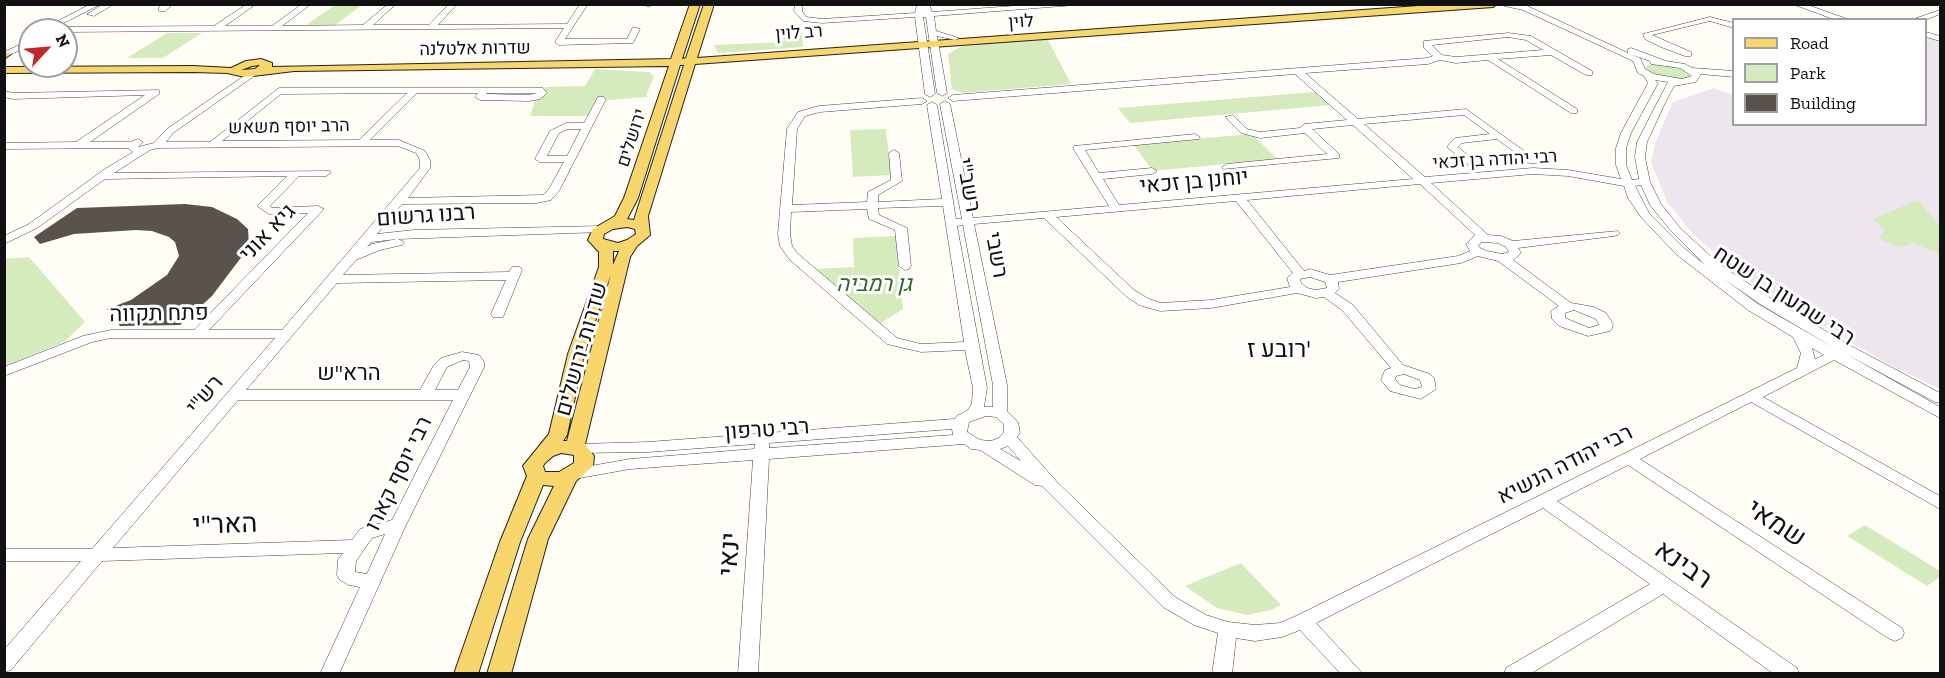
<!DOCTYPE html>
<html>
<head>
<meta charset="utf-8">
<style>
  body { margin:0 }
  #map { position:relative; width:1945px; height:678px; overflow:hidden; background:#fffdf5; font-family:"Zilla Slab",serif }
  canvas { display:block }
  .frame { position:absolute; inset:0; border:6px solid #111; pointer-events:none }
  .legend { position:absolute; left:1732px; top:18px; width:195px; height:108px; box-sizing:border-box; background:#fff; border:2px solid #a0a0a0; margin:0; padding:8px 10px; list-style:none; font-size:18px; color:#111 }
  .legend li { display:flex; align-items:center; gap:12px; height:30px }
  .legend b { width:30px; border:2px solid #a0a0a0 }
  .north { position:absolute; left:18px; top:18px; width:60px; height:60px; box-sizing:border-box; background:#fff; border:2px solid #a0a0a0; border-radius:50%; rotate:64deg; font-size:16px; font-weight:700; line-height:24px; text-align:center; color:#111 }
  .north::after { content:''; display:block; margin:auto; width:21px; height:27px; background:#c4262e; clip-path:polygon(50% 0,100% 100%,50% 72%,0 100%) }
</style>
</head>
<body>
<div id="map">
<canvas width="1945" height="678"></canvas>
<div class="frame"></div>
<ul class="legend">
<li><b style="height:8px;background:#f9d66b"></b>Road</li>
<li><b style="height:16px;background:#d5ebbd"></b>Park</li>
<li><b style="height:16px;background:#5a524d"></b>Building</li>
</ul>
<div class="north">N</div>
</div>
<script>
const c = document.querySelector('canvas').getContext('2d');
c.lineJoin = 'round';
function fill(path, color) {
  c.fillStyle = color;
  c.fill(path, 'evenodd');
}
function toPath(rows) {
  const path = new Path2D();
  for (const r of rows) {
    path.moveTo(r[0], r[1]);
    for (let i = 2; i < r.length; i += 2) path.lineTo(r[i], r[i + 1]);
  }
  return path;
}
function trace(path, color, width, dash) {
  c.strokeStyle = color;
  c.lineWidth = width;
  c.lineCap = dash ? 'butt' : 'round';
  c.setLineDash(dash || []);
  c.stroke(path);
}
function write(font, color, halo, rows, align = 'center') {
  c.font = font + ' "Zilla Slab",Heebo,serif';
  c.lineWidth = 6;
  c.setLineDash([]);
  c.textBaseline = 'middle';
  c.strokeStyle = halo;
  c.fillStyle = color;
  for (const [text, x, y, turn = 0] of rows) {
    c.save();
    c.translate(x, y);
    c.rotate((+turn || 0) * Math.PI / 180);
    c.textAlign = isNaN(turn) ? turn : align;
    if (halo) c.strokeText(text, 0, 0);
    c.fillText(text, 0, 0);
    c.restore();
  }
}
fill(toPath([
  [1926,36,1940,41,1940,389,1894,367,1804,315,1744,278,1693,234,1667,202,1651,162,1655,143,1673,102,1714,88,1733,95,1734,124,1926,124]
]), '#eee6ef');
fill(toPath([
  [335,5,362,5,335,25,306,25],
  [801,24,803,47,718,53,714,45,783,42,786,25],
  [167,33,202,33,163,58,127,58],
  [1047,38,1071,84,962,93,952,89,948,54,962,46],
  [1662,64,1683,69,1691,77,1685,79,1658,77,1645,68,1647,65],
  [595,69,650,72,654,77,646,95,648,97,595,101,587,116,530,116,535,101,546,87,585,86],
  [1315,92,1331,105,1130,123,1118,108],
  [886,129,891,175,853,177,850,130],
  [1252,134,1277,159,1153,171,1133,144],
  [1918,200,1940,226,1940,254,1913,243,1900,248,1878,238,1885,230,1873,219],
  [896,236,903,309,878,325,814,269,854,267,853,238],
  [29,257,85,322,64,342,5,366,5,259],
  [1865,525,1940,571,1940,577,1927,586,1847,536],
  [1241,563,1281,605,1271,610,1247,615,1217,608,1185,586]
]), '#d5ebbd');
fill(toPath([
  [185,204,212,207,237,219,248,229,249,247,212,296,180,325,120,326,107,309,131,300,167,275,179,256,175,242,169,237,152,231,136,230,74,234,40,244,34,237,77,208]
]), '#5a524d');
const minor = toPath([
  [91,4,101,4,56,27,214,26,247,4,256,4,225,26,272,26,302,4,311,4,282,26,363,25,388,4,396,4,373,25,429,25,449,4,457,4,438,25,567,24,580,4,588,4,565,39,627,39,633,27,640,29,633,43,630,43,559,45,555,42,564,28,66,32,66,30,40,30,91,4],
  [104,4,114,4,94,16,87,14,104,4],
  [164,4,173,4,165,11,159,11,159,7,164,4],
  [644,4,652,4,652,5,648,7,644,4],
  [795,4,803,4,802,11,806,17,822,19,915,13,917,5,921,4,929,4,932,12,1041,4,1088,4,934,16,936,31,959,38,955,40,937,36,947,93,942,96,937,93,926,17,923,17,935,94,930,97,925,94,915,17,822,23,803,21,794,11,795,4],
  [1496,4,1523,4,1628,53,1628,49,1631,48,1666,61,1685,64,1692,68,1734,71,1734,77,1701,74,1696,82,1674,86,1665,103,1647,142,1645,157,1650,182,1661,204,1680,228,1719,264,1770,298,1851,346,1940,393,1940,403,1935,402,1846,354,1940,407,1940,418,1834,360,1763,397,1940,496,1940,509,1751,402,1640,459,1902,628,1904,633,1902,638,1895,641,1888,638,1628,465,1557,501,1797,668,1799,674,1774,674,1663,594,1530,674,1504,674,1506,668,1650,584,1543,508,1316,623,1363,674,1341,674,1300,630,1282,637,1255,641,1236,638,1232,674,1212,674,1218,633,1194,625,1163,607,1042,486,1035,485,980,450,971,449,964,444,769,459,758,674,738,674,753,460,630,469,574,479,568,478,566,474,568,470,574,469,630,459,754,449,755,444,648,452,575,453,572,449,575,445,580,444,648,442,954,419,957,416,968,410,972,403,973,388,965,350,921,352,887,344,789,259,780,246,778,234,787,129,798,112,819,106,922,98,927,101,922,104,820,112,805,116,797,129,792,205,867,202,868,192,891,180,889,153,894,150,899,153,902,181,878,195,878,202,942,199,927,105,932,102,937,105,956,219,962,219,940,104,945,101,950,104,973,218,1109,206,1073,148,1074,146,1195,134,1200,137,1199,139,1085,150,1099,173,1152,168,1157,171,1152,174,1103,179,1119,205,1413,179,1353,125,1312,129,1339,154,1339,158,1223,169,1222,167,1227,164,1327,154,1305,133,1260,138,1241,133,1225,117,1233,115,1247,129,1260,132,1300,128,1304,124,1347,120,1295,74,953,101,948,98,953,95,1427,58,1433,56,1424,48,1424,41,1508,33,1531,36,1592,71,1592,75,1586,75,1551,55,1498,59,1577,109,1577,113,1571,113,1488,60,1456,63,1440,60,1428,64,1305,73,1358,119,1466,109,1538,161,1537,163,1529,163,1497,139,1462,143,1458,147,1480,165,1479,167,1471,167,1447,147,1455,138,1490,134,1464,115,1364,124,1425,177,1533,168,1568,170,1621,179,1616,165,1616,148,1621,133,1648,83,1644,76,1638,73,1633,61,1523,10,1496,4],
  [1508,37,1526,40,1543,50,1456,57,1442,55,1432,45,1508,37],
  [1630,54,1650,61,1651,64,1680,68,1692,76,1682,79,1654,74,1645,69,1640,58,1630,54],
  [1655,80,1668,82,1637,142,1635,157,1639,179,1632,180,1626,165,1626,148,1631,133,1658,83,1655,80],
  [1533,174,1568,176,1624,186,1628,198,1641,217,1676,254,1748,310,1793,337,1801,353,1797,368,1296,616,1280,623,1255,625,1228,622,1206,615,1175,597,1057,482,1017,437,1020,433,1018,422,1007,411,1007,385,974,224,1044,218,1126,296,1139,305,1160,311,1211,308,1297,293,1316,298,1324,297,1343,311,1391,368,1385,370,1381,380,1390,391,1421,399,1436,389,1434,378,1430,374,1403,365,1353,305,1335,293,1339,289,1338,282,1461,263,1478,256,1498,261,1559,306,1551,311,1552,319,1559,326,1588,336,1610,331,1612,328,1613,324,1606,313,1594,307,1571,303,1513,260,1521,253,1518,248,1614,236,1618,235,1620,233,1618,231,1513,241,1501,236,1488,235,1431,183,1533,174],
  [1420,184,1475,235,1466,244,1470,251,1458,256,1330,275,1310,269,1304,271,1247,200,1420,184],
  [1641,185,1650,205,1672,232,1705,265,1684,248,1649,213,1635,186,1641,185],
  [1236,201,1293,273,1287,278,1290,287,1211,300,1161,303,1149,299,1134,290,1056,217,1236,201],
  [943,206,964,342,921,344,897,338,797,253,792,246,790,234,791,212,867,209,869,219,895,230,899,266,905,270,909,269,911,266,907,228,879,215,878,208,943,206],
  [963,225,993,385,993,407,984,407,987,388,957,226,963,225],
  [1482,242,1498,243,1506,247,1509,252,1502,254,1487,251,1480,248,1478,245,1482,242],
  [1310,277,1325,282,1327,288,1316,290,1307,288,1301,283,1300,279,1310,277],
  [1724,279,1760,304,1836,349,1758,304,1724,279],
  [1574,310,1596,319,1599,325,1589,328,1565,318,1565,313,1574,310],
  [1812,348,1824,355,1815,359,1812,348],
  [1404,374,1420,380,1422,387,1415,389,1400,385,1395,379,1396,376,1404,374],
  [986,416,996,417,1004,424,1004,432,999,438,991,441,980,440,967,432,969,422,986,416],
  [952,429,953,435,769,448,769,443,952,429],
  [1008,446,1021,461,1000,449,1008,446],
  [1792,4,1805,4,1850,20,1836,20,1792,4],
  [1940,10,1940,14,1925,20,1911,20,1940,10],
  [1710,17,1734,23,1734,28,1710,21,1652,35,1691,52,1691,56,1685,56,1661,47,1645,39,1643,34,1710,17],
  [1926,32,1940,36,1940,41,1926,37,1926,32],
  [30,40,30,46,4,57,4,52,30,40],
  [254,69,257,70,257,74,173,133,166,142,210,142,279,88,543,88,547,93,545,95,540,99,529,101,480,100,475,97,478,93,417,93,370,140,399,140,425,151,430,160,430,168,408,198,543,195,549,189,564,162,540,162,535,159,550,131,566,123,584,123,598,97,604,97,606,99,559,191,551,200,537,203,402,204,377,234,414,230,602,226,608,229,602,232,398,239,404,242,402,245,380,250,356,260,343,275,509,272,512,267,520,267,522,270,503,317,493,317,491,314,506,280,337,283,246,390,420,390,434,365,441,358,462,352,479,355,484,362,484,367,406,525,339,674,320,674,360,587,349,585,340,580,337,575,338,560,343,553,102,561,11,670,4,672,4,650,81,561,4,561,4,549,92,549,275,338,111,338,92,342,4,376,4,367,83,336,111,330,194,330,308,213,269,214,257,206,287,176,105,179,37,228,4,244,4,236,29,224,105,169,133,152,128,148,4,149,4,143,76,142,145,95,13,99,4,97,4,91,13,93,159,90,159,94,90,142,130,142,138,139,143,142,138,147,154,143,167,129,254,69],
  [407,93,359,140,222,141,281,94,407,93],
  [487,93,537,93,529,95,486,94,487,93],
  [568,129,581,129,567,156,547,156,559,133,568,129],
  [398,146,416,153,420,160,420,168,282,330,209,330,324,209,318,206,272,208,270,206,299,176,326,176,331,173,330,171,114,173,150,150,158,148,398,146],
  [397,239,372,244,367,247,371,242,397,239],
  [463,360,469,361,470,367,458,390,435,390,447,367,463,360],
  [238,400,453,400,392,520,360,529,352,540,113,548,238,400],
  [385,534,367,574,355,572,356,561,372,538,385,534]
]);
const major = toPath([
  [690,4,700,4,682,59,686,58,704,4,714,4,697,58,1446,4,1497,4,1493,7,695,64,648,216,650,235,637,246,630,257,585,444,594,456,593,466,576,481,548,539,511,674,487,674,528,539,554,486,543,485,520,542,478,674,454,674,500,542,527,476,523,466,549,434,568,354,599,267,599,252,588,240,593,229,615,216,624,198,669,66,294,71,245,77,227,73,193,72,4,73,4,67,193,66,231,68,246,61,261,59,272,63,272,67,671,59,690,4],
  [260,65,255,69,241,70,252,66,260,65],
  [680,65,684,65,634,220,627,219,638,198,680,65],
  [627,227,635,229,636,234,627,240,618,243,603,239,604,234,613,229,627,227],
  [613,251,619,251,613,265,613,251],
  [611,274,567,441,563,441,567,435,584,354,611,274],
  [561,453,574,455,574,463,559,472,545,472,543,466,545,463,553,456,561,453],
  [4,51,11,54,4,59,4,51]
]);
trace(minor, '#444', 1);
trace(major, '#222', 2);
fill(minor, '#fff');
fill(major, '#f9d66b');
write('18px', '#111', '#fff', [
  ["לוין",1021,22,-4],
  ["רב לוין",799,33,-4],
  ["שדרות אלטלנה",475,49,-1],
  ["הרב יוסף משאש",289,127,-1],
  ["ירושלים",632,138,-72],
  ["רבי יהודה בן זכאי",1495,160,-3]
]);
write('22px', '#111', '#fff', [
  ["יוחנן בן זכאי",1194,182,-5],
  ["רשב\"י",968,185,80],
  ["רבנו גרשום",426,216,-4],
  ["גיא אוני",268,233,-46],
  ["רשבי",996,255,80],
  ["רבי שמעון בן שטח",1784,296,33],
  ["פתח תקווה",159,314,-1],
  ["שדרות ירושלים",582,349,-74],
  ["הרא\"ש",349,374],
  ["רש\"י",205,395,-49],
  ["רבי טרפון",767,430,-4],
  ["רבי יהודה הנשיא",1565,465,-27],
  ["רבי יוסף קארו",399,474,-64]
]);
write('italic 22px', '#2f6b1f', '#fff', [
  ["גן רמביה",874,285]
]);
write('24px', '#111', '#fff', [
  ["רובע ז'",1279,350]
]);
write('27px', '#111', '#fff', [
  ["שמאי",1776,524,33],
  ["האר\"י",225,525,-2],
  ["ינאי",730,554,-86],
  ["רבינא",1683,565,35]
]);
</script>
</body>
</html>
